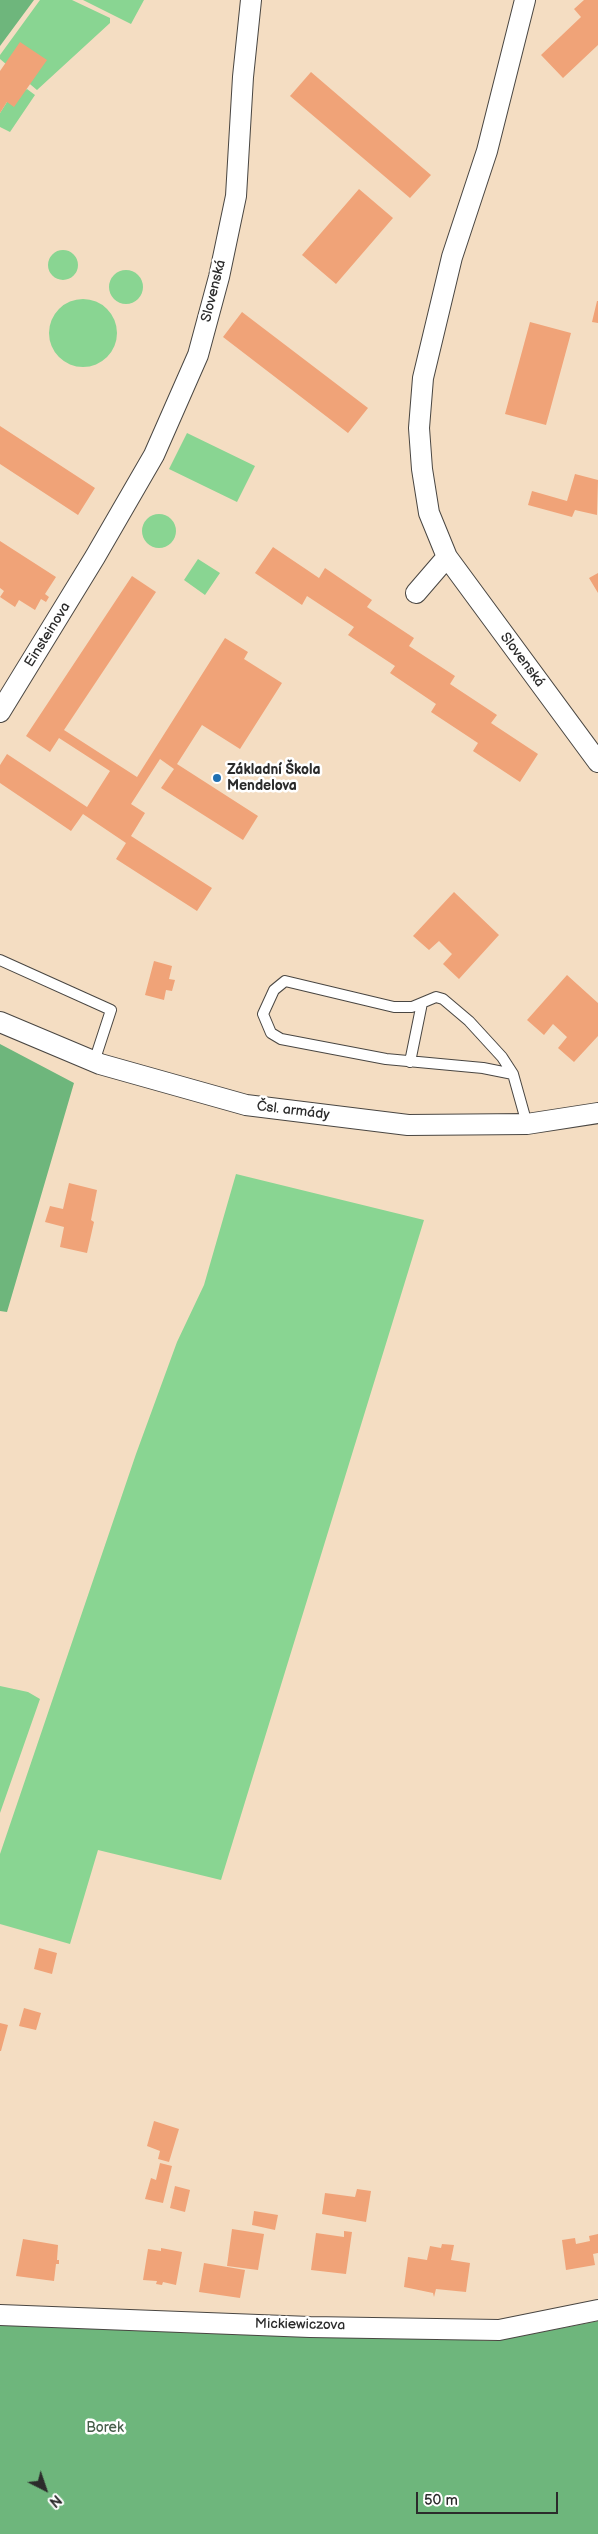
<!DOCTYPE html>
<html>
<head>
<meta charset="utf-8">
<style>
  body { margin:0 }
  #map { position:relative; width:598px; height:2534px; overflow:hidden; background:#f4ddc2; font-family:"Balsamiq Sans",sans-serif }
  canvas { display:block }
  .north { position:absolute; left:20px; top:2464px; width:50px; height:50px; -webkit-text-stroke:4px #fff; paint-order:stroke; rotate:139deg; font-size:14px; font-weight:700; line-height:20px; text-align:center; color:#2b2b2b }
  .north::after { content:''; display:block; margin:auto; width:18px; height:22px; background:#2b2b2b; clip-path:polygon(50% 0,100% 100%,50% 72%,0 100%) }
  .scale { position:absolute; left:416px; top:2492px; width:142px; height:22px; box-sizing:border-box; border:2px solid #2b2b2b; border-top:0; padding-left:6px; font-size:15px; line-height:18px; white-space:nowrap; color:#2b2b2b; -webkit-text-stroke:4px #fff; paint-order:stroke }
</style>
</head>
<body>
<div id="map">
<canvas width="598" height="2534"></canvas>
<div class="north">N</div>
<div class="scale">50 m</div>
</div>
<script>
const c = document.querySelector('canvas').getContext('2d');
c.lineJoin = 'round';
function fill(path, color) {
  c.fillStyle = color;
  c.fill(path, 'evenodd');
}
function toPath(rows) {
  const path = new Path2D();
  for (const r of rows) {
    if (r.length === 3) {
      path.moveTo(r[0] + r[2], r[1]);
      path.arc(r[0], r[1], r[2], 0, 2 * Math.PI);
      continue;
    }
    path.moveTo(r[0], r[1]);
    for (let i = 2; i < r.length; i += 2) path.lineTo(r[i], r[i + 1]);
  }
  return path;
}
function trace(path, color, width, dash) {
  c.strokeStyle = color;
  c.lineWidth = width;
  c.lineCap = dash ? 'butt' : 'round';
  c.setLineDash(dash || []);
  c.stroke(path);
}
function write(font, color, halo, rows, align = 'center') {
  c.font = font + ' "Balsamiq Sans",sans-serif';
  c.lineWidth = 5;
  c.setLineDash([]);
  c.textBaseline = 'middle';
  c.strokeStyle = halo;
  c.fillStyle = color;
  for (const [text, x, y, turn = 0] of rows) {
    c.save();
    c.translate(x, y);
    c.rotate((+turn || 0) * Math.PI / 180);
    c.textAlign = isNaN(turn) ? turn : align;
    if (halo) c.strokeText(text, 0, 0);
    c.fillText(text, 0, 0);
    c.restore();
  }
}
fill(toPath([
  [40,0,72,0,110,18,110,23,37,90,0,59,0,55],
  [83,0,144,0,131,24],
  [27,89,35,95,10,132,0,127,0,113,7,102],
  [63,265,15],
  [126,287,17],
  [83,333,34],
  [187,433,255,466,237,502,169,469],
  [159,531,17],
  [198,559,220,573,205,595,184,580],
  [236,1174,424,1220,221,1880,98,1850,70,1944,0,1924,0,1854,136,1454,177,1342,204,1285],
  [0,1686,28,1692,40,1699,0,1813]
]), '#89d592');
fill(toPath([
  [0,0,34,0,0,46],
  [0,1044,74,1083,7,1312,0,1311],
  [2,2318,496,2341,598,2321,598,2534,0,2534,0,2320]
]), '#6eb67c');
fill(toPath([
  [584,0,598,0,598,45,563,78,541,55,581,17,574,9],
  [20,42,47,60,14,107,7,102,0,113,0,71],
  [311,72,431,175,410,198,290,96],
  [359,189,393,218,336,284,302,255],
  [597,301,598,301,598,323,592,322],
  [242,312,368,408,348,433,223,337],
  [530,322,571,333,546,425,505,414],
  [0,426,95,488,78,515,0,464],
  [575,474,598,480,597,515,575,510,572,517,528,505,532,491,567,501],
  [0,541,56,577,45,594,49,597,46,602,41,599,35,610,19,600,15,607,0,597,4,591,0,588],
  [273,547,319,578,325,568,372,600,367,607,414,638,409,646,455,676,450,684,497,715,491,723,538,754,520,782,473,751,478,743,431,712,436,704,390,673,395,666,348,635,354,627,307,596,302,605,255,573],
  [598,573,598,593,589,578],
  [132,576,156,592,64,730,137,777,225,638,248,652,244,659,282,683,240,749,202,725,177,764,258,816,243,840,161,788,174,769,160,759,131,804,145,813,131,836,212,888,197,911,116,859,126,843,83,814,71,831,0,783,0,765,7,754,87,807,110,771,59,738,50,752,26,736],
  [454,892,499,935,459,979,443,964,452,954,439,941,429,950,413,936],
  [154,961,172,966,169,979,175,980,172,991,166,990,164,1000,145,995],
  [567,975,598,1003,598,1036,574,1062,558,1048,567,1037,553,1024,544,1035,527,1020],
  [69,1183,97,1190,91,1220,94,1222,87,1253,60,1247,64,1227,45,1222,50,1206,63,1209],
  [39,1948,57,1953,52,1974,34,1969],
  [24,2008,41,2013,36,2030,19,2026],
  [0,2023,8,2025,1,2051,0,2051],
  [154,2121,179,2129,169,2162,158,2159,160,2151,147,2146],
  [160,2163,172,2166,163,2203,145,2199,151,2178,156,2180],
  [175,2186,190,2190,185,2212,170,2208],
  [357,2189,371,2191,366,2222,322,2214,325,2193,355,2197],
  [254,2211,278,2215,275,2230,252,2225],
  [232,2229,264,2234,258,2270,227,2266],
  [344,2231,352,2232,346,2274,311,2270,316,2233,344,2237],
  [598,2234,598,2253,593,2254,595,2265,566,2270,562,2240,575,2238,576,2244,590,2241,589,2236],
  [23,2239,58,2245,57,2260,59,2260,59,2264,56,2264,54,2281,16,2276],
  [442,2244,454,2245,451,2260,470,2263,466,2292,436,2289,434,2297,433,2293,404,2287,408,2257,427,2260,430,2246,441,2248],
  [161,2248,182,2252,176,2285,163,2282,162,2285,156,2284,157,2281,143,2280,148,2249,161,2251],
  [204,2263,245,2270,240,2298,199,2292]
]), '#f0a378');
const lane = toPath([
  [0,960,111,1010,94,1062],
  [410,1062,422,1003],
  [513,1074,483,1068,386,1059,281,1039,271,1033,263,1014,274,990,285,981,394,1007,412,1007,436,997,443,999,469,1021,502,1057,513,1074,527,1124]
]);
const street = toPath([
  [525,0,487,151,452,257,423,378,419,428,422,469,429,513,447,557,598,762],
  [416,593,447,557],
  [0,712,95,557,154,455,198,355,219,277,236,196,243,77,251,0],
  [0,1022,100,1064,246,1105,408,1125,527,1124,598,1113],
  [0,2315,310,2327,499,2330,598,2310]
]);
trace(lane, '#494642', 12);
trace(street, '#494642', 22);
trace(lane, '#fff', 10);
trace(street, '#fff', 20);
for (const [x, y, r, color] of [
  [217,778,5,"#1f6fb2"]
]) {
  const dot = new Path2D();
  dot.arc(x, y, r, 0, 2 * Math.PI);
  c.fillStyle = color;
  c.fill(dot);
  trace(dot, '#fff', 2);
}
write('14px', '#2b2b2b', '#fff', [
  ["Slovenská",214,291,-76],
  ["Einsteinova",48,635,-58],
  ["Slovenská",522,660,53],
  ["Čsl. armády",293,1111,7],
  ["Mickiewiczova",300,2325,1]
]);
write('bold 14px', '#2b2b2b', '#fff', [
  ["Základní Škola",227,770],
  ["Mendelova",227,786]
], 'left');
write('14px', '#475e4a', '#fff', [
  ["Borek",105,2428]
]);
</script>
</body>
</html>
